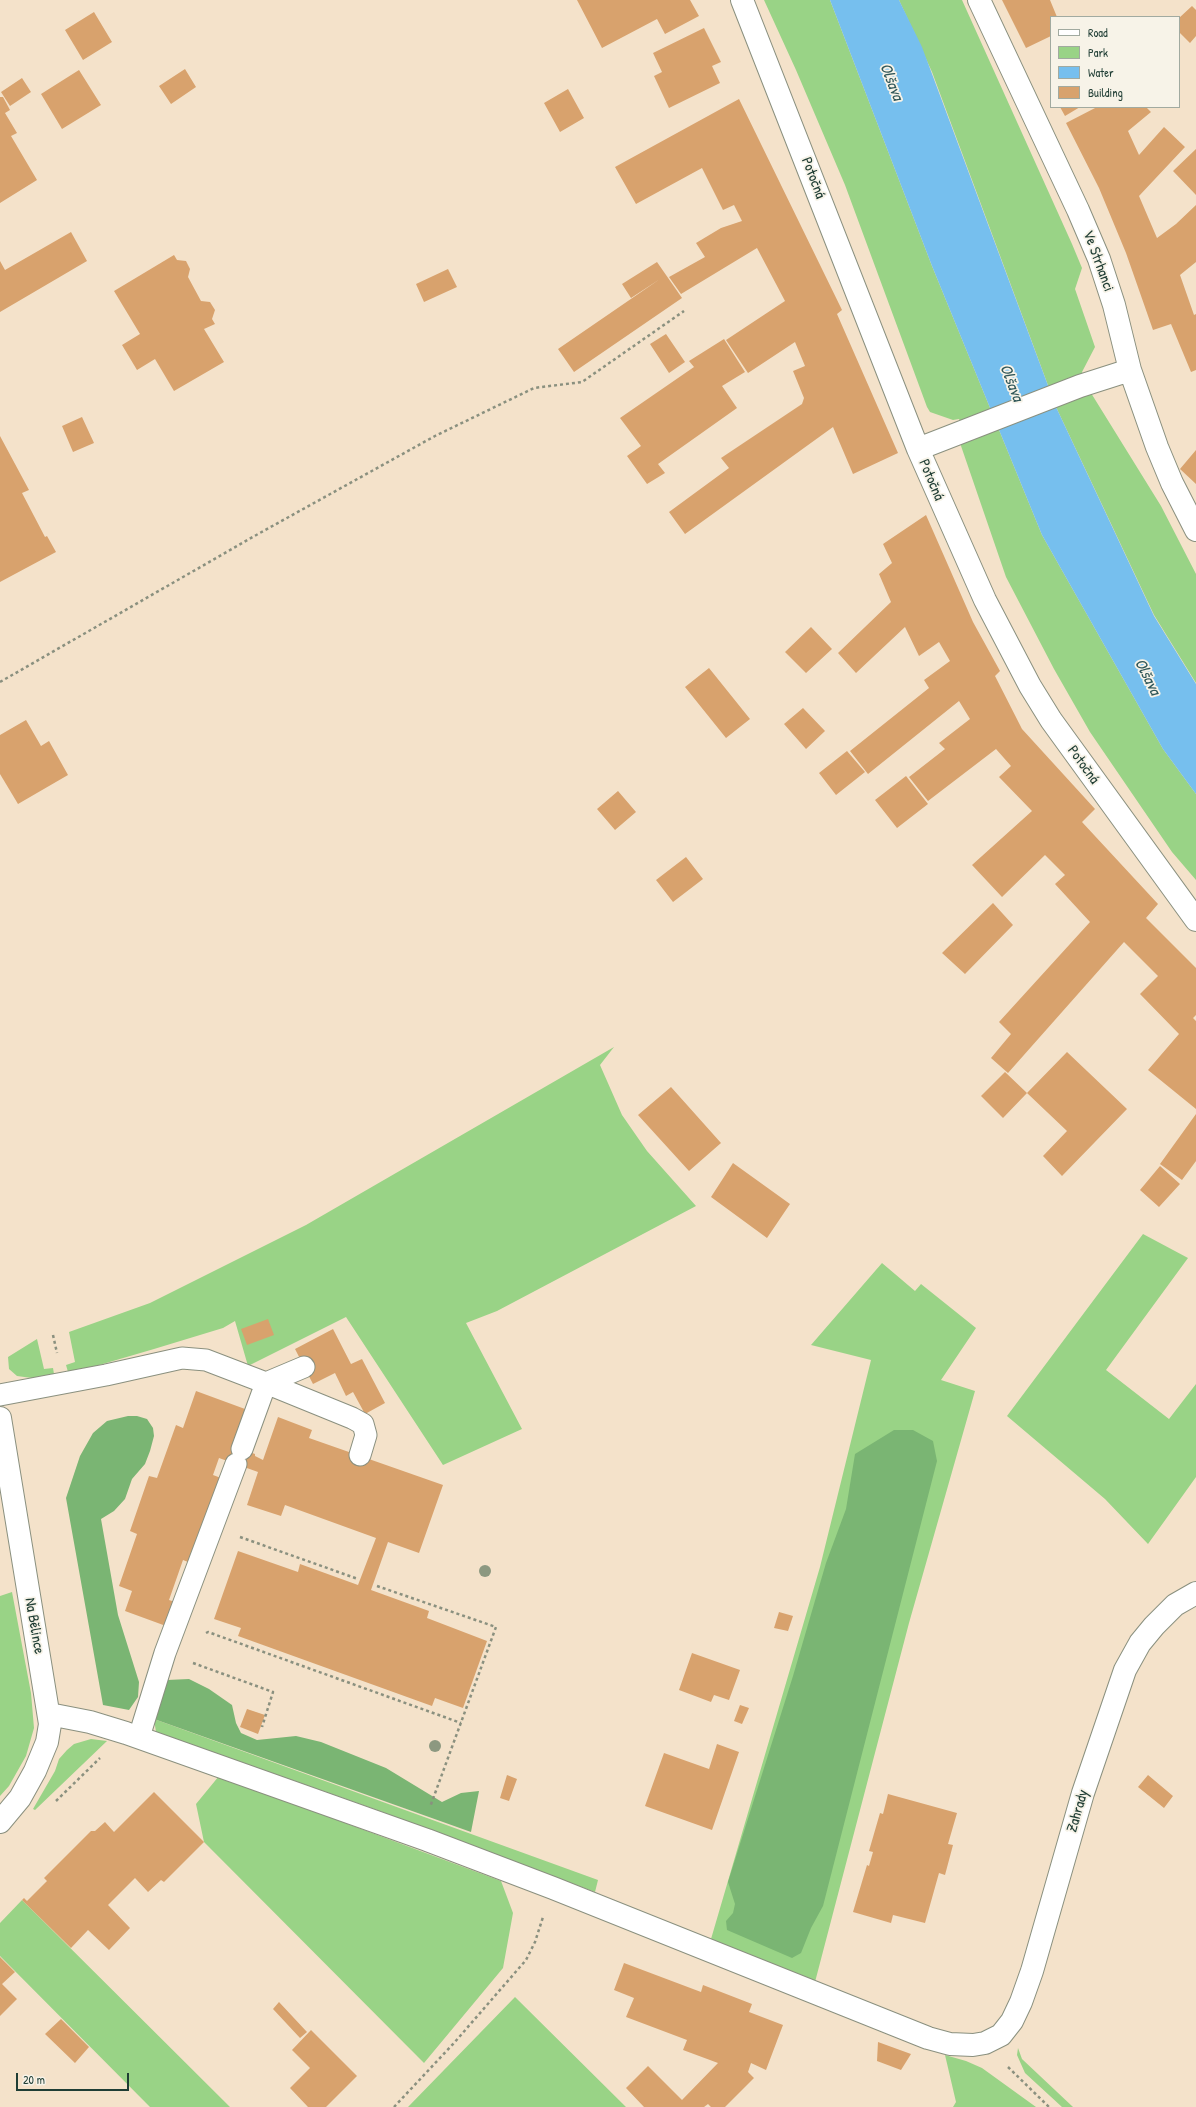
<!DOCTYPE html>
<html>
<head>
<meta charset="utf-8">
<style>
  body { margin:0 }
  #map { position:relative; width:1196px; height:2107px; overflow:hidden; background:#f4e2ca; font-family:"Patrick Hand",sans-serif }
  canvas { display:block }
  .legend { position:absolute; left:1050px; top:16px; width:130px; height:92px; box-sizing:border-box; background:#f7f3e8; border:1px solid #a1aaa0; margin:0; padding:5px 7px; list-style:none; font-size:12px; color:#1f3d34 }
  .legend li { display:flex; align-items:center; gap:8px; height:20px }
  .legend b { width:20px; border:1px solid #a1aaa0 }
  .scale { position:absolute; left:16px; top:2073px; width:113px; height:18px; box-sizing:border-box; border:2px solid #1f3d34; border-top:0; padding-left:5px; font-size:12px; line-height:14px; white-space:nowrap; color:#1f3d34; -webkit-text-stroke:3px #f7f3e8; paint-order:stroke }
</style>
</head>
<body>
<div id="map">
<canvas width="1196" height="2107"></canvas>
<ul class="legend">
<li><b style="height:5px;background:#fff"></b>Road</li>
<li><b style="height:11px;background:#99d386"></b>Park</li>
<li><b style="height:11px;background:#76bfee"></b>Water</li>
<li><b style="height:11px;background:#d8a26d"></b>Building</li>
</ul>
<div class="scale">20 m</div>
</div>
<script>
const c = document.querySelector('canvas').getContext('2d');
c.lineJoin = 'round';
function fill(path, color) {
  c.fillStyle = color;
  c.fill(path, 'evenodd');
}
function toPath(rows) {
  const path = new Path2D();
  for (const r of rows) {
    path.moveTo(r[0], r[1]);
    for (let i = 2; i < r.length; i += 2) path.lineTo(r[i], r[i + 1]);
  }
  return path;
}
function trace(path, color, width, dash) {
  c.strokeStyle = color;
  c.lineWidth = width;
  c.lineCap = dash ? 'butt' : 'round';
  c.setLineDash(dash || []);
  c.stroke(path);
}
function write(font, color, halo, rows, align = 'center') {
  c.font = font + ' "Patrick Hand",sans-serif';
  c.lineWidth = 3.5;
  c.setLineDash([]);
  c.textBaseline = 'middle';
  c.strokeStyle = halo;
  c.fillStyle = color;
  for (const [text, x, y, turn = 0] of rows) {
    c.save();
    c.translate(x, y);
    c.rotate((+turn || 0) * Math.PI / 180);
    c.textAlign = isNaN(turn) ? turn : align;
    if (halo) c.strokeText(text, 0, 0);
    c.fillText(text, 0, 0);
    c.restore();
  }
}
fill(toPath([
  [764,0,830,0,932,266,1042,535,1163,749,1196,794,1196,880,1172,852,1090,732,1054,669,1006,577,960,443,967,439,959,419,953,420,930,412,927,407,845,185,796,70],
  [899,0,962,0,1072,244,1082,268,1075,289,1095,347,1082,372,1091,393,1161,506,1196,574,1196,683,1154,615,1056,407,932,72],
  [614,1047,600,1065,622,1115,647,1151,696,1206,497,1311,466,1323,522,1429,443,1465,346,1317,248,1366,235,1321,223,1328,154,1349,89,1368,68,1372,66,1365,75,1362,69,1332,150,1303,306,1225],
  [1143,1234,1188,1258,1106,1370,1169,1419,1196,1384,1196,1477,1148,1544,1105,1499,1007,1416],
  [882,1263,915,1291,921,1284,976,1328,941,1380,975,1391,909,1623,815,1982,711,1939,820,1567,871,1360,811,1345],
  [37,1339,44,1369,53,1368,54,1374,32,1378,17,1376,9,1369,8,1357],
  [12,1592,31,1693,34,1728,26,1756,9,1786,0,1796,0,1596],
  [154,1719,598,1880,595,1892,377,1810,156,1732],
  [91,1739,107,1741,35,1810,33,1809,55,1771,59,1759,67,1750,74,1744],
  [219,1776,501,1881,513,1913,503,1968,424,2063,204,1842,196,1804],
  [22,1900,230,2107,150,2107,0,1956,0,1923],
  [515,1997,626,2107,408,2107],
  [1018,2048,1022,2059,1073,2107,1062,2107,1025,2073,1017,2055],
  [945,2055,966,2061,982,2068,1036,2107,953,2107,956,2102]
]), '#99d386');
fill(toPath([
  [128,1416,137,1416,147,1419,153,1428,154,1436,150,1451,145,1464,132,1479,125,1499,114,1511,101,1519,118,1615,139,1682,138,1697,129,1710,103,1705,66,1498,80,1456,93,1433,107,1421],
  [894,1430,913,1430,933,1441,937,1461,823,1906,811,1928,801,1953,792,1958,727,1930,726,1921,733,1913,735,1904,728,1882,793,1676,826,1563,846,1509,855,1454],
  [189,1679,209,1689,232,1705,236,1723,241,1733,257,1740,296,1736,321,1742,386,1768,442,1802,461,1793,479,1791,471,1832,154,1719,167,1680]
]), '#7ab573');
fill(toPath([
  [830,0,899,0,922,47,1056,407,1154,616,1196,684,1196,794,1163,749,1042,535,932,266]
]), '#76bfee');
fill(toPath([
  [577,0,690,0,699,16,665,34,657,19,602,48],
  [1002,0,1050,0,1057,17,1051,17,1051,36,1026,48],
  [1192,6,1196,10,1196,36,1190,43,1179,32,1179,18],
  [94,12,112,42,83,60,65,30],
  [704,28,721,62,712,66,720,83,669,108,654,76,662,72,653,53],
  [185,69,196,87,171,104,159,86],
  [79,70,101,105,62,129,41,94],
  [22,78,31,92,10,106,1,92],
  [568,89,584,118,560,132,544,103],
  [0,97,3,97,10,110,5,113,17,133,11,136,37,180,0,203],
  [739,99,842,310,837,314,898,453,853,474,833,427,685,534,669,512,729,468,721,458,802,404,804,398,793,371,805,366,795,342,748,373,726,340,785,301,757,248,681,294,669,277,705,257,696,243,721,228,742,221,734,205,723,210,702,168,636,204,615,167],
  [1060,107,1080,107,1065,116],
  [1097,107,1146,107,1151,112,1128,131,1139,155,1164,127,1185,147,1139,196,1157,238,1176,224,1196,205,1196,262,1180,275,1194,315,1196,314,1196,370,1191,372,1171,324,1153,330,1126,253,1099,188,1066,123],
  [1196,149,1196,195,1173,171],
  [71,232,87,261,0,312,0,261,5,270],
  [174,255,177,260,186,261,190,269,188,277,201,301,210,302,215,310,212,319,215,324,204,329,224,362,174,391,155,359,137,370,122,345,140,334,114,291],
  [657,262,682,298,574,372,558,349,660,279,631,298,622,284],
  [448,269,457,287,424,302,416,284],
  [666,334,685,362,669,373,650,344],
  [724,339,745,372,722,386,737,408,658,464,665,473,647,484,627,456,641,446,620,418,694,367,689,361],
  [82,417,94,443,73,452,62,426],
  [0,436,29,490,22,493,45,537,47,536,56,552,0,582],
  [1196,450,1196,484,1180,469],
  [926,515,973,622,1000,671,995,676,1022,729,1095,809,1082,822,1158,904,1146,918,1196,968,1196,1015,1193,1018,1196,1021,1196,1109,1148,1070,1179,1034,1140,994,1158,976,1124,942,1008,1073,991,1058,1011,1034,999,1022,1090,922,1055,884,1065,875,1045,855,1002,897,972,865,1032,811,999,777,1011,766,996,749,928,801,909,777,945,749,939,743,970,719,959,701,868,774,850,751,929,688,924,680,950,661,939,642,919,656,905,627,856,673,838,653,891,602,879,574,892,563,883,544],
  [811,627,832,649,806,673,785,652],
  [709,668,750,719,726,738,685,687],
  [803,708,825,731,806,749,784,724],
  [26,720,41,746,49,741,68,775,18,804,0,774,0,735],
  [847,751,865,772,836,795,819,773],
  [906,776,928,804,897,828,875,800],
  [618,791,636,812,615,830,597,809],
  [686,857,703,879,673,902,656,880],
  [993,903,1013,925,965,974,942,953],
  [1067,1052,1127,1109,1062,1176,1043,1156,1067,1131,1027,1093],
  [1005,1072,1027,1093,1003,1118,981,1096],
  [671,1087,721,1143,689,1171,638,1115],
  [1196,1114,1196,1161,1182,1180,1160,1164],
  [733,1163,790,1204,767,1238,711,1197],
  [1160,1166,1180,1184,1159,1207,1140,1190],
  [268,1319,274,1335,247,1345,241,1329],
  [333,1329,351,1364,362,1359,385,1403,365,1414,353,1392,346,1396,335,1373,313,1384,295,1349],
  [196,1391,245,1409,232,1446,255,1454,255,1456,263,1460,278,1417,312,1430,309,1438,443,1485,419,1553,388,1542,371,1590,429,1611,427,1618,487,1641,463,1708,435,1698,432,1706,238,1636,241,1628,214,1619,238,1551,298,1572,300,1564,358,1585,376,1538,285,1505,281,1516,247,1505,258,1472,219,1458,213,1475,221,1478,193,1564,183,1560,169,1600,175,1602,166,1626,125,1611,132,1591,119,1586,137,1534,130,1531,149,1476,157,1478,176,1425,183,1428],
  [779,1612,793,1616,788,1631,774,1628],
  [692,1653,740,1670,729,1700,714,1695,711,1702,679,1690],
  [740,1705,749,1708,742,1724,734,1721],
  [247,1709,265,1715,258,1734,240,1727],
  [717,1744,739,1752,712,1830,645,1806,664,1753,709,1769],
  [507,1775,517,1779,509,1801,500,1798],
  [1148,1775,1173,1796,1164,1808,1138,1787],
  [154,1792,204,1842,164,1882,161,1880,148,1892,135,1878,108,1905,130,1928,109,1950,88,1930,71,1948,22,1900,24,1898,27,1901,47,1881,44,1878,91,1831,95,1831,105,1822,114,1832],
  [888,1794,957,1813,948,1844,953,1845,945,1875,939,1873,925,1923,893,1915,891,1923,853,1912,867,1865,869,1866,873,1852,869,1851,880,1813,883,1814],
  [0,1957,15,1972,2,1984,17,1999,0,2016],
  [624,1963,701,1992,703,1985,752,2004,749,2012,783,2025,766,2070,751,2063,748,2072,754,2078,725,2107,711,2107,708,2104,704,2107,644,2107,626,2088,648,2066,682,2100,718,2063,683,2050,687,2040,626,2017,634,1998,614,1990],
  [279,2002,307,2032,300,2038,273,2009],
  [61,2019,89,2047,75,2063,45,2034],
  [311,2030,357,2076,326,2107,308,2107,290,2088,310,2068,292,2050],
  [878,2042,911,2054,901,2070,877,2061]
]), '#d8a26d');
const lane = toPath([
  [0,1395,106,1375,182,1358,206,1360,266,1383,304,1367],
  [242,1449,266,1383,352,1418,363,1424,366,1435,360,1455],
  [139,1737,165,1653,236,1464]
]);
const street = toPath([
  [742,0,918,449,985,600,1030,686,1051,720,1196,920],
  [979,0,1078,210,1099,259,1114,305,1130,370,1157,447,1172,483,1196,530],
  [918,449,1080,386,1130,370],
  [0,1418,50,1724,47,1742,35,1771,20,1798,0,1822],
  [49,1714,90,1722,126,1733,427,1840,553,1888,928,2038,950,2044,973,2045,985,2043,1001,2035,1012,2021,1021,2002,1032,1971,1083,1793,1125,1670,1140,1643,1154,1626,1175,1605,1196,1593]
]);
trace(lane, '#8a907f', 23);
trace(street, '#8a907f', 24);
trace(toPath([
  [0,682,258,534,435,436,534,388,582,382,684,311],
  [53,1335,57,1353],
  [240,1537,358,1579],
  [377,1586,496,1627,430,1807],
  [206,1633,208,1632,461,1723],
  [193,1663,273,1692,262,1727],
  [56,1801,100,1758],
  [1008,2067,1049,2107],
  [394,2107,454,2043,526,1960,535,1942,543,1917]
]), '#8a907f', 2.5, [3, 3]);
trace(lane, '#fff', 21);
trace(street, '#fff', 22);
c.fillStyle = '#8c9880';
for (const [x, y] of [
  [485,1571],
  [435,1746]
]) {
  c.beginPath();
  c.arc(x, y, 6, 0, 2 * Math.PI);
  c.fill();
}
write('15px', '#1f3d34', '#f7f3e8', [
  ["Potočná",813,178,69],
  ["Ve Strhanci",1098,261,70],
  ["Potočná",931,480,67],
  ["Potočná",1083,765,54],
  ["Na Bělince",34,1626,80],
  ["Zahrady",1078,1811,-74]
]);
write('italic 16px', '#305759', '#f7f3e8', [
  ["Olšava",891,82,68],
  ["Olšava",1011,383,68],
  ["Olšava",1147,677,63]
]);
</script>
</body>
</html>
